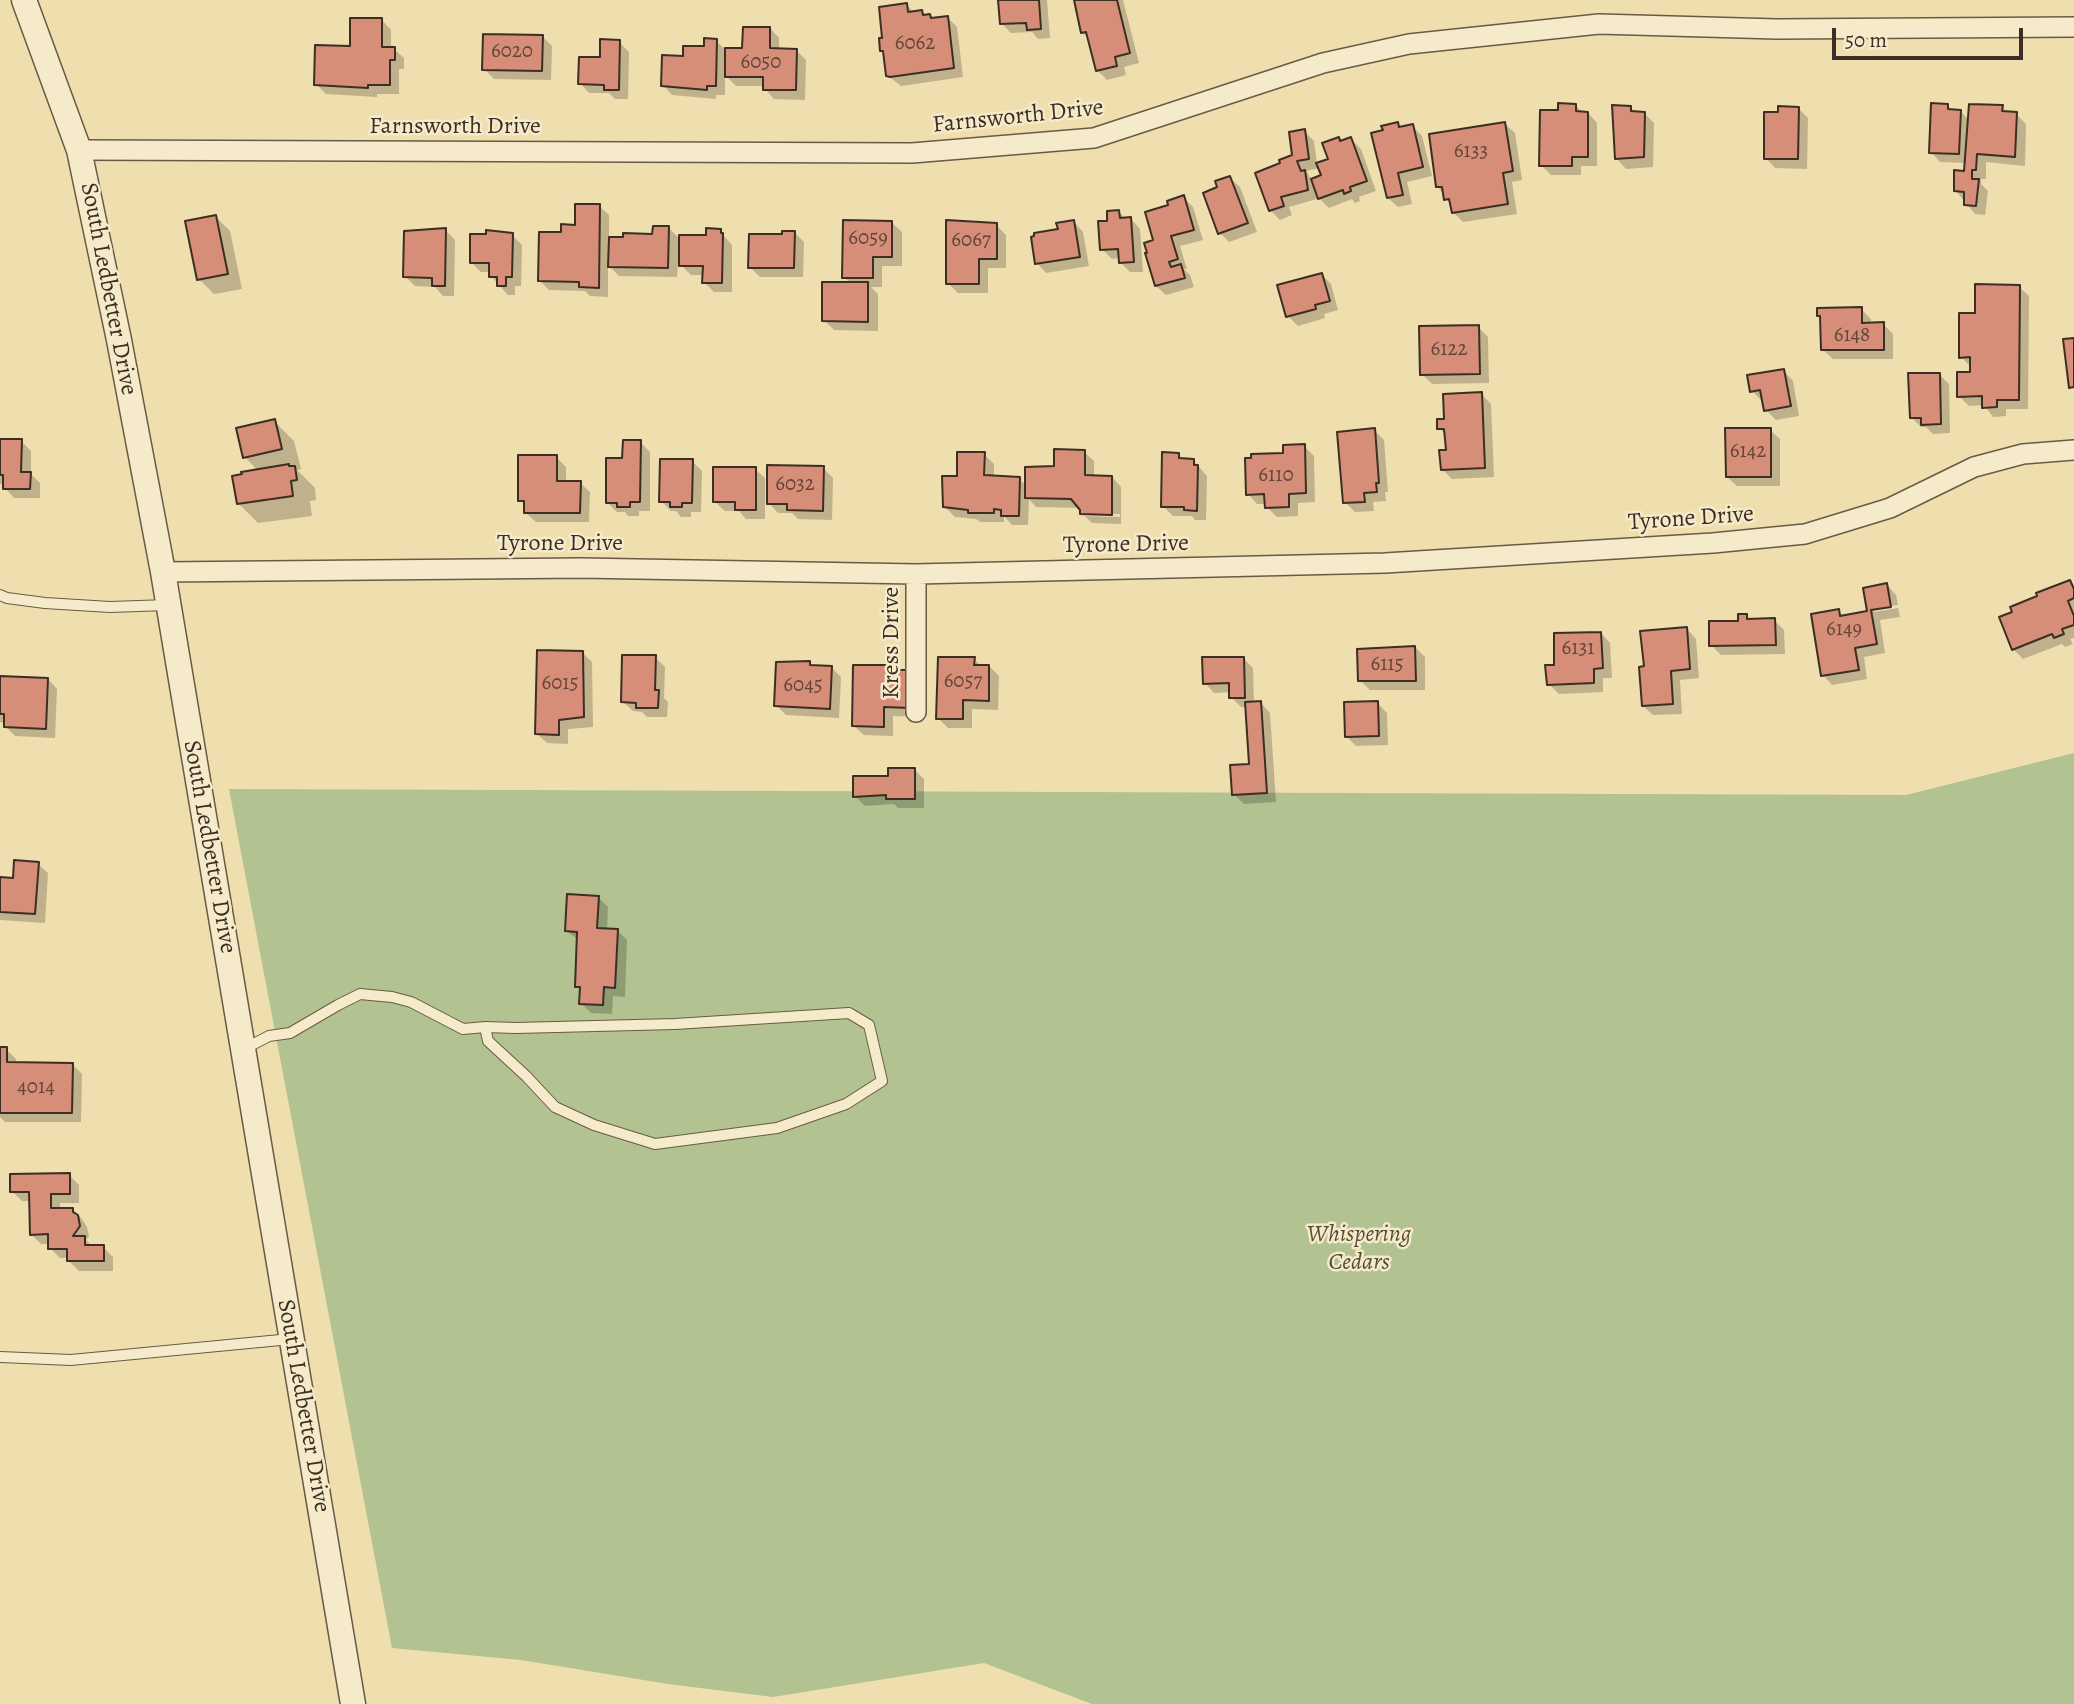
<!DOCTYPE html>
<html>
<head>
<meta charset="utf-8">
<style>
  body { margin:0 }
  #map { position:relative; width:2074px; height:1704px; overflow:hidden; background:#efdeae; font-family:Alegreya,serif }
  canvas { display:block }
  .scale { position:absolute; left:1832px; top:28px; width:191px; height:32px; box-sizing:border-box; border:4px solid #3c2e22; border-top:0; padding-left:9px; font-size:21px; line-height:24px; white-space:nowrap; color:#3c2e22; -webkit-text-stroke:5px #f5eaca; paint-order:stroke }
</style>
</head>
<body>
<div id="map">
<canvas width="2074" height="1704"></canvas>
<div class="scale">50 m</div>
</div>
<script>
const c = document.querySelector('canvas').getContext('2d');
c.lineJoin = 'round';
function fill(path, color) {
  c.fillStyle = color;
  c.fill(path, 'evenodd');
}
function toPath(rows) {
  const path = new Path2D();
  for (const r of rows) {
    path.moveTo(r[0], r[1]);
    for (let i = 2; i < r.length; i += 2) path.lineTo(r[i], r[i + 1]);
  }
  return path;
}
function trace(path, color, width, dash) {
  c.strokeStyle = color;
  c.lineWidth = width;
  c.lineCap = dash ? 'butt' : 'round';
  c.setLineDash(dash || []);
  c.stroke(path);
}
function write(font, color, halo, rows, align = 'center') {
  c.font = font + ' Alegreya,serif';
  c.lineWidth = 5;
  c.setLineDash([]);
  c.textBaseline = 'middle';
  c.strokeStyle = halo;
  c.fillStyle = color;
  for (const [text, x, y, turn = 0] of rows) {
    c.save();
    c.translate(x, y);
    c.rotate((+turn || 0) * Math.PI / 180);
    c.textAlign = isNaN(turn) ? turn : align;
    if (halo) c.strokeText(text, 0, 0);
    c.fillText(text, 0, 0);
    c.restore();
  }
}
fill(toPath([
  [2074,753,2074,1704,1092,1704,984,1663,773,1697,668,1684,521,1660,392,1648,229,789,1906,795]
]), '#b2c290');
fill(toPath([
  [999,0,1047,0,1050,38,1038,39,1032,32,1011,33,1001,23],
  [1076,0,1123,0,1139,63,1124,67,1126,75,1107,80,1097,70,1090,40,1082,32],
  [907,5,914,13,922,12,933,19,947,17,957,27,963,77,901,86,887,75,885,53,882,50,884,39],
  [382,20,391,30,391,49,394,49,404,58,404,69,399,69,399,94,377,94,377,97,326,94,316,84],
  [770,28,779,38,779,50,796,50,806,60,805,100,774,99,765,89,765,86,736,86,725,75,725,95,716,95,716,99,672,95,663,85,685,58,716,41,725,49,744,50],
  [542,36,552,46,551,80,494,79,484,69],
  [619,42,629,52,628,99,615,99,609,93,589,93,580,83],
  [1575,105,1583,113,1588,113,1597,123,1597,166,1581,166,1581,175,1551,175,1541,165],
  [1947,105,1953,111,1960,111,1969,120,2002,107,2008,113,2016,114,2026,124,2025,166,1986,162,1986,179,1981,179,1981,184,1988,191,1985,215,1975,214,1955,190,1966,173,1966,163,1940,162,1931,152],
  [1630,107,1636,113,1644,113,1654,123,1653,167,1626,169,1617,159],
  [1798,108,1808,118,1807,169,1775,168,1766,158,1780,114],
  [1397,124,1402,128,1412,126,1422,136,1432,176,1407,182,1412,204,1398,207,1388,198],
  [1505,124,1515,133,1522,180,1512,182,1517,214,1463,222,1453,212,1452,206,1438,187],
  [1304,131,1314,141,1317,164,1330,160,1338,139,1342,143,1351,139,1361,149,1376,191,1359,197,1360,201,1355,203,1352,199,1329,208,1316,195,1317,199,1289,207,1292,215,1280,220,1270,210],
  [1320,168,1323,176,1312,180,1306,171],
  [1230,178,1240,187,1257,232,1229,242,1220,233,1219,188],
  [1183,197,1193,207,1203,240,1180,246,1187,269,1184,269,1190,275,1194,287,1166,295,1156,286,1156,242,1170,206],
  [599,206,609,215,609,238,654,236,669,228,681,240,708,237,720,231,732,245,732,292,714,292,704,282,704,275,691,275,678,262,677,277,619,276,608,265,608,297,590,296,585,291,549,290,539,280,563,234,576,226],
  [1119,212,1126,219,1131,219,1140,229,1143,272,1130,272,1120,262,1120,258,1112,259,1102,249,1109,223],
  [215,216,230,231,242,289,214,294,199,279],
  [1074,222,1083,232,1089,266,1046,273,1037,263,1060,231],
  [892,223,902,232,902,266,882,266,882,287,871,287,878,294,878,331,834,330,824,320,851,284,844,277],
  [996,225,1006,235,1006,268,988,268,988,293,958,293,948,283],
  [445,230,455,240,454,296,443,296,435,287,415,286,405,276],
  [794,232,804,242,803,277,760,277,750,267,784,236],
  [512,235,522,245,521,286,515,286,515,295,508,295,491,276,491,272,481,272,471,262],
  [1321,274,1331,284,1338,310,1324,314,1325,318,1298,326,1288,316],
  [2019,287,2029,296,2028,409,2006,409,2006,416,1993,417,1984,405,1969,406,1959,396,1971,373,1971,367,1961,357],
  [1861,309,1871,319,1871,324,1883,324,1893,334,1893,359,1833,359,1823,350,1822,319,1819,315],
  [1478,327,1488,337,1489,383,1432,384,1422,374],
  [1784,371,1793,381,1799,416,1776,420,1766,410,1764,400,1762,401,1752,391],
  [1940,375,1949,384,1950,433,1933,434,1926,427,1921,427,1911,417],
  [1481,394,1491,404,1494,477,1452,479,1442,469,1448,452,1447,436,1439,428],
  [274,421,294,441,301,469,297,470,315,488,316,500,310,501,312,516,258,523,238,503,258,471,245,457],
  [1374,430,1384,440,1388,492,1385,492,1386,501,1373,502,1374,511,1355,512,1345,502],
  [1770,430,1780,439,1780,486,1737,486,1727,477],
  [0,441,21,441,31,451,31,474,40,483,40,498,14,498,5,488,5,484,0,484],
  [640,442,650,452,650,511,639,511,639,516,628,516,625,512,617,512,607,502,624,460],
  [1304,446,1314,456,1315,502,1298,503,1298,516,1277,517,1267,507,1267,504,1257,504,1248,494,1285,455],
  [1084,452,1094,461,1094,477,1112,477,1121,487,1121,524,1092,523,1082,513,1085,516,1120,517,1120,514,1082,513,1081,508,1036,507,1029,499,1028,525,1012,525,1004,516,1004,522,980,522,976,519,955,517,945,507,958,478,984,454,994,464,994,477,1019,479,1027,486],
  [1178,455,1184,460,1194,461,1207,476,1206,520,1195,520,1192,516,1173,516,1163,506],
  [556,457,566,467,566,483,580,483,590,492,589,522,536,522,526,513,526,506,520,500],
  [692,461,702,471,701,512,691,512,691,517,681,517,676,511,671,511,661,501],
  [823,468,833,478,832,520,798,519,792,513,778,513,769,503],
  [755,469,765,478,765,519,746,519,739,511,725,511,715,502],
  [2070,582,2074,586,2074,638,2070,639,2073,644,2065,647,2062,644,2023,659,2013,649],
  [1887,585,1896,595,1898,605,1874,608,1874,612,1898,608,1900,617,1880,620,1885,653,1864,657,1867,679,1832,685,1823,675,1838,611,1844,617,1869,613],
  [1746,616,1751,621,1774,620,1784,630,1785,654,1721,655,1711,645],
  [1687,629,1696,639,1699,678,1680,680,1682,714,1653,715,1643,706,1646,668],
  [1601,633,1610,643,1612,678,1603,678,1603,692,1559,694,1549,684,1556,667],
  [1415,647,1425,657,1425,690,1370,690,1360,680],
  [582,652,592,662,593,727,568,729,568,744,547,743,537,734],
  [655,657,665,667,664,698,668,702,667,717,647,717,642,712,633,711,623,702],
  [1243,658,1253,668,1254,703,1261,703,1270,713,1276,802,1244,804,1234,794,1251,765,1247,707,1241,707,1231,697,1231,692,1214,693,1205,683],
  [974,659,981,666,989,666,999,676,998,710,972,709,972,728,948,728,938,718],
  [809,663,813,667,832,668,841,677,839,718,786,715,776,705],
  [895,667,899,672,919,717,893,716,893,736,864,735,854,726],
  [0,677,48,679,57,689,55,738,15,736,5,726,5,723,0,722],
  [1377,703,1387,713,1388,745,1356,746,1346,736],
  [915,770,924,779,924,808,898,808,894,804,865,806,855,796,890,778],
  [38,864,48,873,45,923,0,920,0,924,0,879,15,880],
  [598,897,608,907,607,930,617,930,627,940,625,997,613,996,612,1014,591,1013,581,1003,582,991,577,986,579,940,566,931],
  [0,1049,6,1049,16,1059,16,1064,72,1064,82,1074,81,1122,5,1122,0,1117],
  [69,1175,79,1185,79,1203,60,1203,60,1209,73,1209,82,1219,87,1227,89,1236,86,1240,93,1247,103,1247,113,1257,113,1271,79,1271,69,1261,69,1258,60,1258,50,1248,50,1244,41,1244,31,1234,31,1201,22,1201,12,1191]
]), '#0003');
const building = toPath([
  [998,0,1039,0,1041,29,1027,30,1026,23,1000,24,998,0],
  [1074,0,1117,0,1130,53,1115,57,1117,66,1096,71,1086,32,1081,33,1074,0],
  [907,3,908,12,922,10,923,15,930,14,931,18,948,16,954,68,890,77,886,76,883,51,880,51,879,38,882,38,879,7,907,3],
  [350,18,382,18,382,47,395,47,395,60,390,60,390,85,368,85,368,88,314,85,315,45,350,46,350,18],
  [743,27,770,27,770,48,797,49,796,90,763,90,763,77,725,77,725,48,742,48,743,27],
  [483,34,543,35,542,71,482,70,483,34],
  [704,38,717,39,716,86,707,86,707,90,661,86,662,55,683,56,683,46,704,46,704,38],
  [600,39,620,40,619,90,604,90,604,85,578,84,579,57,600,57,600,39],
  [1558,103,1576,104,1576,111,1588,112,1588,157,1572,157,1572,166,1539,166,1540,110,1558,110,1558,103],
  [1931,103,1948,104,1948,109,1961,110,1959,154,1929,153,1931,103],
  [1969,104,2003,105,2002,111,2017,112,2015,157,1977,154,1976,170,1972,170,1972,179,1979,179,1976,206,1964,205,1964,192,1954,191,1954,170,1964,171,1969,104],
  [1612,105,1631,106,1631,111,1645,112,1644,157,1615,159,1612,105],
  [1778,106,1799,107,1798,159,1764,159,1764,112,1778,112,1778,106],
  [1398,122,1399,127,1413,124,1423,167,1398,173,1403,195,1387,198,1371,133,1383,130,1381,126,1398,122],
  [1505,122,1513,171,1503,173,1508,204,1452,213,1449,199,1444,200,1442,187,1436,187,1429,134,1505,122],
  [1305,129,1309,159,1297,161,1301,171,1305,170,1308,190,1281,197,1284,206,1269,211,1255,173,1280,163,1279,160,1292,155,1289,132,1305,129],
  [1339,137,1340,141,1351,137,1367,181,1350,187,1351,191,1344,194,1343,190,1318,199,1311,179,1321,175,1316,163,1328,159,1322,143,1339,137],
  [1230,176,1248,223,1218,234,1203,193,1217,187,1215,181,1230,176],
  [1184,195,1194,230,1171,236,1178,259,1169,262,1171,267,1181,264,1185,278,1155,286,1145,253,1147,253,1144,243,1153,240,1145,212,1168,205,1167,201,1184,195],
  [575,204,600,204,599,288,579,287,579,282,538,281,539,232,561,232,561,224,575,225,575,204],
  [1119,210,1120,218,1131,217,1134,262,1119,263,1118,249,1100,250,1098,221,1107,221,1107,211,1119,210],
  [216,215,228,274,197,280,185,221,216,215],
  [843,220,892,221,892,257,873,257,873,278,842,278,843,220],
  [946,220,997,223,997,259,979,259,979,284,946,284,946,220],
  [1074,220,1080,257,1035,264,1031,237,1034,236,1034,233,1058,229,1056,223,1074,220],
  [653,226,669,226,668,268,608,267,609,237,623,237,623,233,652,234,653,226],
  [446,228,445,286,432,286,432,278,403,277,404,231,446,228],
  [706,228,721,229,721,233,723,233,722,283,702,283,703,266,679,266,679,235,706,235,706,228],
  [486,230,513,233,512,277,506,277,506,286,497,286,497,277,489,277,489,263,470,263,470,234,486,234,486,230],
  [782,231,795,231,794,268,748,268,749,234,782,234,782,231],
  [1322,273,1330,301,1315,305,1316,309,1286,317,1277,285,1322,273],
  [822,282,868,282,868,322,822,321,822,282],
  [1975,284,2020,285,2019,400,1997,400,1997,407,1982,408,1982,396,1957,397,1957,372,1970,372,1970,357,1959,358,1959,313,1975,313,1975,284],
  [1862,307,1862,323,1884,322,1884,350,1821,350,1820,316,1817,316,1817,308,1862,307],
  [1479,325,1480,374,1420,375,1419,326,1479,325],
  [2074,338,2074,387,2069,388,2063,339,2074,338],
  [1784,369,1791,406,1764,411,1760,390,1750,392,1747,375,1784,369],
  [1908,373,1940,373,1941,424,1921,425,1921,418,1910,418,1908,373],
  [1482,392,1485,468,1441,470,1439,450,1446,450,1444,429,1437,429,1437,419,1444,419,1443,394,1482,392],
  [275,419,282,449,243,458,236,428,275,419],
  [1375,428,1379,483,1376,483,1377,492,1364,493,1365,502,1343,503,1337,432,1375,428],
  [1725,428,1771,428,1771,477,1726,477,1725,428],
  [0,439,22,439,21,472,31,472,30,489,3,489,3,475,0,475,0,439],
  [623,440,641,440,640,502,630,502,630,507,617,507,617,503,606,503,606,458,622,458,623,440],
  [1305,444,1306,493,1289,494,1289,507,1265,508,1264,494,1246,495,1245,458,1251,458,1251,454,1283,453,1283,445,1305,444],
  [1054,449,1085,450,1085,475,1112,476,1112,515,1080,514,1080,510,1071,499,1025,498,1025,467,1054,466,1054,449],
  [957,452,985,452,984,475,1020,477,1019,516,1001,516,1001,510,994,509,994,513,968,513,968,510,943,507,942,476,957,476,957,452],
  [1162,452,1179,453,1179,458,1194,459,1194,465,1198,465,1197,511,1184,510,1184,507,1161,507,1162,452],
  [518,455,557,455,557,481,581,481,580,513,524,513,524,501,518,501,518,455],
  [660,459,693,459,692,503,682,503,682,507,670,507,670,502,659,502,660,459],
  [289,464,289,466,295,466,297,480,291,481,293,496,237,504,232,476,242,474,241,472,289,464],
  [767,465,824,466,823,511,787,510,787,504,767,504,767,465],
  [713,467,756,467,756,510,735,510,735,502,713,502,713,467],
  [2070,580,2074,589,2074,598,2068,601,2074,616,2074,625,2062,629,2064,634,2054,638,2052,634,2012,650,1999,617,2012,612,2010,607,2037,596,2036,593,2070,580],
  [1887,583,1891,607,1871,610,1877,644,1855,648,1859,670,1821,676,1811,614,1839,609,1840,616,1867,611,1863,588,1887,583],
  [1738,614,1747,614,1747,619,1775,618,1776,645,1709,646,1709,621,1738,621,1738,614],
  [1687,627,1690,669,1671,671,1673,704,1642,706,1639,667,1644,666,1640,631,1687,627],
  [1601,632,1603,668,1594,669,1594,683,1547,685,1545,665,1554,665,1554,633,1601,632],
  [1415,646,1416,681,1358,681,1357,649,1415,646],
  [537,650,583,651,584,717,559,720,559,735,535,734,537,650],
  [622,655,656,655,655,690,659,690,658,708,636,708,636,703,621,702,622,655],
  [938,657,975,657,974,665,989,665,989,701,963,700,963,719,936,719,938,657],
  [1202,657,1244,657,1245,698,1229,698,1229,683,1203,684,1202,657],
  [810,661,810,665,832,666,830,709,774,706,776,662,810,661],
  [853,665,895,665,895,670,910,670,910,708,884,707,884,727,852,726,853,665],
  [0,676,48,678,46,729,4,727,4,714,0,714,0,676],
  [1261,701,1267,793,1232,795,1230,765,1249,764,1245,702,1261,701],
  [1378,701,1379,736,1345,737,1344,702,1378,701],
  [888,768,915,768,915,799,886,799,886,795,853,797,853,776,888,776,888,768],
  [14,860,39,862,35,914,0,912,0,877,13,878,14,860],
  [567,894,599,896,597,928,618,929,615,988,604,987,603,1005,579,1004,580,987,575,987,577,932,565,931,567,894],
  [0,1047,7,1047,7,1062,73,1063,72,1113,0,1113,0,1047],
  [70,1173,70,1194,51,1194,51,1208,73,1208,73,1212,78,1215,80,1226,73,1236,85,1236,85,1245,104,1245,104,1261,67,1261,67,1249,48,1249,48,1234,30,1235,29,1192,10,1192,10,1174,70,1173]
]);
fill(building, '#d68e78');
trace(building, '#3c2e22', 2);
const service = toPath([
  [0,595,7,598,45,603,110,607,168,605],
  [244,1049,269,1036,290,1033,338,1005,360,994,392,997,411,1002,463,1029,485,1027,516,1028,675,1024,849,1013,869,1025,882,1081,846,1104,777,1128,655,1144,594,1125,555,1107,526,1076,488,1041,485,1027],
  [0,1357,71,1360,291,1339]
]);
const minor = toPath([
  [79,150,912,153,1094,138,1323,63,1409,44,1599,24,1777,29,2074,27],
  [163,572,581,568,916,574,1385,563,1713,543,1805,534,1890,508,1974,467,2023,454,2074,450],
  [916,574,916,712]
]);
const tertiary = toPath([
  [24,0,79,150,119,340,163,572,353,1704]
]);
trace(service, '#695a45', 12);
trace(minor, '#695a45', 22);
trace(tertiary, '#695a45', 27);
trace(service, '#f5eaca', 10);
trace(minor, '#f5eaca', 19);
trace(tertiary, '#f5eaca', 24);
write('21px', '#624638', null, [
  ["6062",915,44],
  ["6020",512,52],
  ["6050",761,63],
  ["6133",1471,152],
  ["6059",868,239],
  ["6067",971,241],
  ["6148",1852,336],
  ["6122",1449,350],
  ["6142",1748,452],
  ["6110",1276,476],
  ["6032",795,485],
  ["6149",1844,630],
  ["6131",1578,649],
  ["6115",1387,665],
  ["6057",963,682],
  ["6015",560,684],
  ["6045",803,686],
  ["4014",36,1088]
]);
write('24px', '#3c2e22', '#f5eaca', [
  ["Farnsworth Drive",1018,117,-6],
  ["Farnsworth Drive",455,127],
  ["South Ledbetter Drive",108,289,79],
  ["Tyrone Drive",1691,519,-4],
  ["Tyrone Drive",560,544],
  ["Tyrone Drive",1126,545,-1],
  ["Kress Drive",892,643,-90],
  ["South Ledbetter Drive",209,847,80],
  ["South Ledbetter Drive",303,1406,80]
]);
write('italic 24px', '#544c38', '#f5eaca', [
  ["Whispering",1359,1235],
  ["Cedars",1359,1263]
]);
</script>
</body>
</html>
